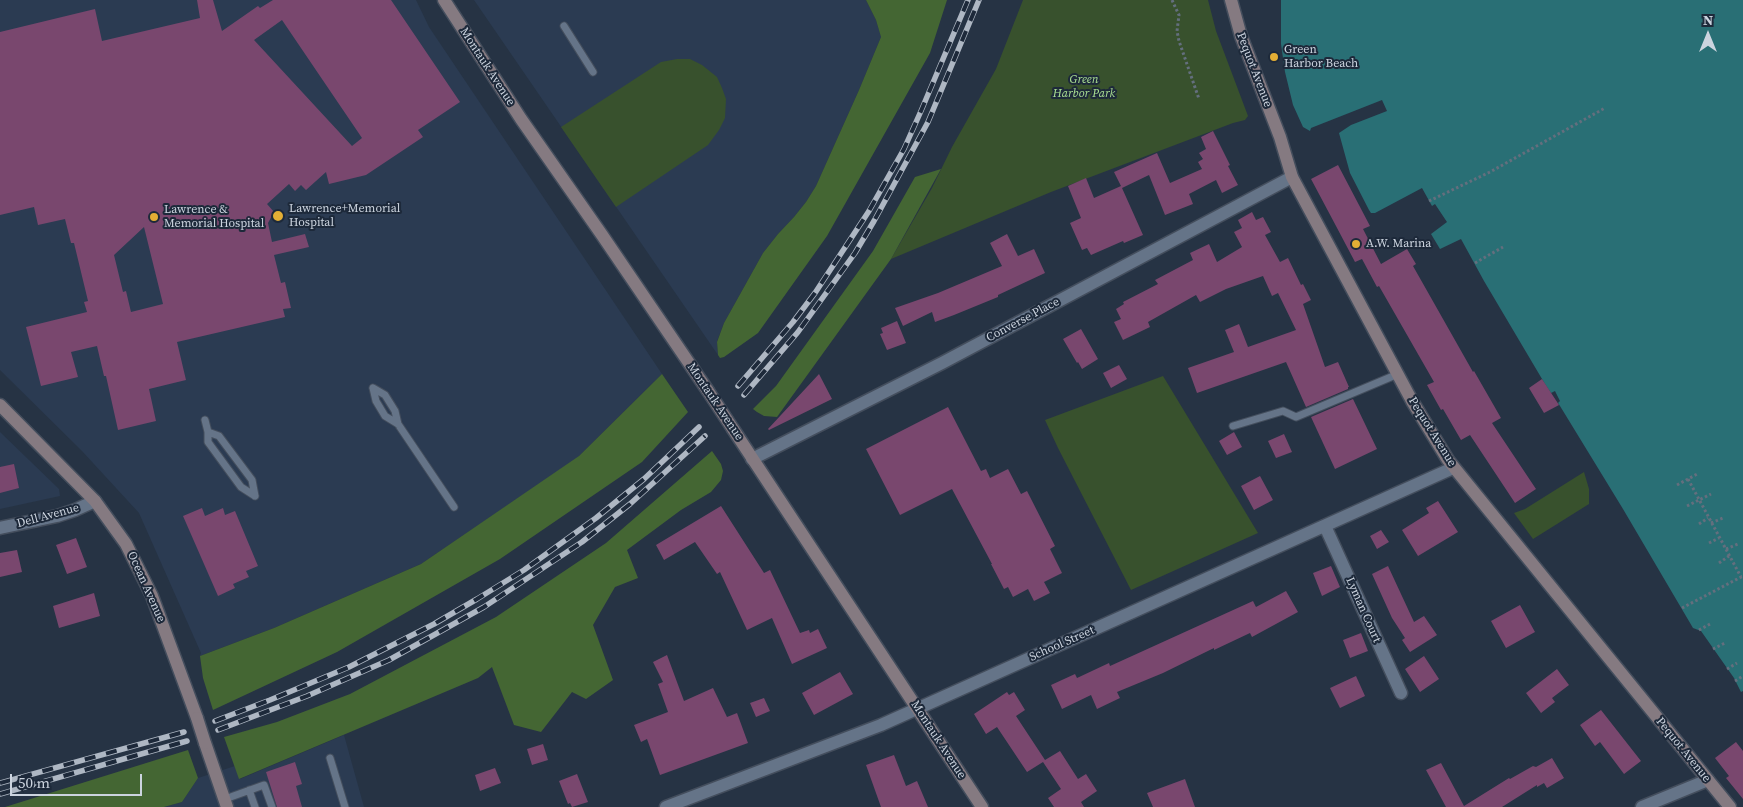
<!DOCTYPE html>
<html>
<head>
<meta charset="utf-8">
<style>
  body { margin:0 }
  #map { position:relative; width:1743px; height:807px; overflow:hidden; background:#263344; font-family:"Source Serif 4",serif }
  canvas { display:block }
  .north { position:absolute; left:1683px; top:10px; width:50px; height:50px; -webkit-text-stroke:4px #1d293a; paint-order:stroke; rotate:0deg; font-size:14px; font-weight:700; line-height:20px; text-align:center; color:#ccd4df }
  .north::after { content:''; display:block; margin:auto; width:18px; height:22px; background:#ccd4df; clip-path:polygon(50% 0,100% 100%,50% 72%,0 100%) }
  .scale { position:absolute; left:10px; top:774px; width:132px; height:22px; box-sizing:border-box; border:2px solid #ccd4df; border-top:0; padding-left:6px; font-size:15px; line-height:18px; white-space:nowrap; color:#ccd4df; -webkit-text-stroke:4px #1d293a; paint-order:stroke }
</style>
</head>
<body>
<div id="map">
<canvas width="1743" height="807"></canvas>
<div class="north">N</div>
<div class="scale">50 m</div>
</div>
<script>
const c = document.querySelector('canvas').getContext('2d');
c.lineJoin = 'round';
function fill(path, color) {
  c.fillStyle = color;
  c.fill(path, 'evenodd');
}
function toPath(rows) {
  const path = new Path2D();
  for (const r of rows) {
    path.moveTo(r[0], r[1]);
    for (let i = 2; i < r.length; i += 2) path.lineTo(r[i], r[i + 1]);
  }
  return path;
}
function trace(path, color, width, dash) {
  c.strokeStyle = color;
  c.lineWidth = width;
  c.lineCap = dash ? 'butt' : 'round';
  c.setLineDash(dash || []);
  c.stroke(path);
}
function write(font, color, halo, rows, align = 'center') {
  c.font = font + ' "Source Serif 4",serif';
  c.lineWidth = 4;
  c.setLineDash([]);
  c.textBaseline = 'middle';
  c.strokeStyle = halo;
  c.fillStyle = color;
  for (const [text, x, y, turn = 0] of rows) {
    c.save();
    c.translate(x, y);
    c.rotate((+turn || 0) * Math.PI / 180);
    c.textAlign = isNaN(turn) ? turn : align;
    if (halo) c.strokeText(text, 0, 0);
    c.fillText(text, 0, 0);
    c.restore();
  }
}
fill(toPath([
  [0,0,416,0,429,27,662,374,576,459,421,564,274,628,200,656,201,653,139,513,82,451,0,370],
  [474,0,866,0,876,20,881,37,859,90,816,186,806,202,794,217,778,234,763,253,724,323,717,341,718,355],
  [0,432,59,489,60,496,0,509],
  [344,735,364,807,164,807,182,802,198,778,235,766,240,779]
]), '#2b3b52');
fill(toPath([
  [1023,0,1208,0,1216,31,1248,116,1245,120,1233,123,1051,192,891,259,932,188,952,147,996,69],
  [677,59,690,59,702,65,717,77,722,88,726,99,725,118,719,130,708,145,616,207,561,127,661,62],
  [1163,376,1258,533,1131,590,1058,448,1045,420],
  [1584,472,1589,489,1589,504,1533,539,1514,513,1525,509]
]), '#38512d');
fill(toPath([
  [866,0,947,0,930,53,827,236,758,333,724,357,720,358,718,355,717,342,724,323,763,253,778,234,794,217,806,202,816,186,859,90,881,37,876,20],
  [941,169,891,259,777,417,764,416,757,412,753,409,776,386,873,251,915,177],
  [662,374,688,412,642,462,500,559,337,652,213,710,203,678,200,656,274,628,421,564,579,456],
  [712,451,721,464,723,471,721,480,711,492,681,510,627,550,638,578,615,587,593,625,613,680,586,699,572,692,541,732,514,725,492,667,478,678,239,779,224,737,277,722,350,694,496,617,606,543],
  [188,750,198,778,182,802,164,807,5,807]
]), '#463');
fill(toPath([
  [1281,0,1743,0,1743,691,1741,692,1734,678,1701,631,1693,628,1623,509,1560,406,1558,403,1560,401,1555,391,1551,393,1545,384,1484,281,1461,239,1440,249,1431,234,1447,222,1435,204,1432,206,1422,188,1375,213,1371,213,1369,210,1350,173,1339,133,1351,125,1387,111,1382,100,1316,126,1311,128,1310,131,1303,127,1293,105,1285,72,1281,44]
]), '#296f75');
fill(toPath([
  [197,0,213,0,222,31,258,6,260,8,273,0,391,0,460,102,418,130,423,137,366,175,329,184,326,172,306,190,301,185,295,191,289,184,267,204,274,212,268,223,272,242,305,234,309,247,274,255,281,283,285,282,291,308,283,309,285,317,177,342,186,380,149,389,156,421,118,430,106,376,104,376,97,346,71,352,78,377,41,386,26,327,87,312,84,302,88,301,74,243,71,243,65,219,38,225,34,207,0,215,0,32,95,9,102,41,200,18],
  [282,20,362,138,352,146,254,40],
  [144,227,163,304,131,312,126,291,123,292,114,255],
  [1213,131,1230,165,1228,166,1238,185,1222,193,1216,180,1189,194,1193,204,1165,215,1149,175,1122,188,1143,235,1124,243,1123,241,1091,255,1087,248,1082,250,1070,223,1081,218,1068,186,1086,178,1094,198,1121,186,1114,172,1157,153,1170,183,1202,169,1198,162,1203,159,1199,153,1206,149,1201,137],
  [1338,165,1370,226,1363,229,1381,264,1407,249,1416,264,1413,266,1473,372,1474,371,1501,418,1492,423,1536,489,1515,503,1470,435,1461,440,1443,409,1441,410,1427,385,1434,382,1379,286,1377,287,1362,259,1355,262,1336,226,1311,179],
  [1252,212,1256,220,1263,217,1271,232,1265,235,1280,262,1288,258,1301,285,1303,284,1311,300,1303,304,1325,367,1338,362,1349,387,1348,387,1348,389,1306,407,1286,362,1197,393,1188,368,1234,352,1225,330,1239,324,1248,347,1296,330,1278,293,1272,296,1263,276,1226,289,1200,302,1196,295,1148,322,1150,327,1123,340,1114,322,1121,319,1116,309,1124,304,1123,302,1158,284,1155,280,1193,260,1190,253,1209,244,1217,262,1242,247,1234,232,1242,228,1238,220],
  [1007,234,1018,256,1034,249,1045,273,998,295,998,297,954,315,935,322,932,312,903,326,895,308,938,293,1002,266,990,243],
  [897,321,906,343,887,350,880,334,883,333,881,328],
  [1081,329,1098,359,1082,369,1078,362,1077,363,1063,339],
  [1119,365,1127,379,1111,388,1103,373],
  [819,374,832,399,769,430,768,429],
  [1542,379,1559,405,1544,413,1529,388],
  [1353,399,1377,449,1335,469,1311,417],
  [948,407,981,471,986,469,990,478,1008,469,1021,494,1027,491,1055,546,1050,549,1062,573,1044,582,1050,593,1034,601,1028,589,1013,597,1008,587,1004,589,991,564,992,564,952,489,900,515,866,449],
  [1234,432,1242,447,1227,455,1219,441],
  [1284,434,1292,452,1276,458,1268,441],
  [14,464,19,488,0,493,0,467],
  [1260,476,1273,500,1254,510,1241,486],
  [1438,501,1458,532,1418,556,1402,530,1429,513,1426,508],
  [721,506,764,573,770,570,800,633,809,630,810,633,818,629,827,648,792,664,772,618,747,630,720,572,717,574,695,542,664,560,656,545],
  [202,508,205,516,223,508,225,515,235,511,258,566,246,571,249,577,233,584,235,588,218,596,183,516],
  [1381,530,1389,542,1377,549,1370,536],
  [76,538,87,567,67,574,56,545],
  [17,550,22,572,0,577,0,553],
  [1331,566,1340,587,1322,596,1313,573],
  [1388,566,1414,622,1424,616,1437,635,1410,652,1402,640,1405,638,1392,618,1372,574],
  [1286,591,1298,612,1252,637,1250,633,1214,650,1214,648,1163,673,1117,692,1120,698,1097,709,1091,695,1062,709,1051,685,1075,674,1077,678,1109,663,1110,666,1253,601,1256,607],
  [94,593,100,616,59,628,53,606],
  [1520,605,1535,632,1506,648,1491,621],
  [1361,633,1368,651,1350,658,1343,640],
  [667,655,684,701,713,688,727,717,737,713,748,743,660,775,647,739,641,742,634,725,668,712,658,684,663,682,653,662],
  [1424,656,1439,679,1420,692,1405,669],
  [1557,669,1569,685,1552,698,1555,702,1541,713,1526,693],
  [840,672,853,694,814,715,802,693],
  [1356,676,1365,696,1340,708,1330,688],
  [1007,692,1009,695,1014,692,1025,710,1016,716,1045,760,1060,751,1078,779,1086,774,1097,791,1081,802,1084,807,1054,807,1048,798,1061,789,1043,762,1027,772,997,727,986,734,974,714],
  [764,698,770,711,756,717,750,703],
  [1601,710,1641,761,1624,774,1600,742,1595,746,1580,725],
  [1736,742,1743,751,1743,799,1726,778,1729,776,1715,758],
  [543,744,548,760,532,765,527,749],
  [894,755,906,786,917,781,928,807,881,807,866,765],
  [1552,758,1564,778,1547,788,1544,783,1537,787,1537,785,1502,807,1446,807,1426,770,1441,763,1464,806,1509,778,1510,779,1533,766,1536,767],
  [295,762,302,784,296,786,302,807,277,807,266,772],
  [495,768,501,783,480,791,475,775],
  [577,774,588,802,572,807,570,803,568,804,559,781],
  [1185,779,1195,807,1153,807,1147,793]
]), '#79476e');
const lane = toPath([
  [564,26,593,72],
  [373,388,376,401,385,416,398,424,454,507],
  [373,388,385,395,395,411,398,424],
  [205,420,208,432,208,442,241,487,255,496],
  [1233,426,1283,411,1296,417,1398,374],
  [208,432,219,436,252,480,255,496],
  [330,758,345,807],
  [249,790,255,807],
  [225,799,264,785,272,807]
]);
const street = toPath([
  [752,459,942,363,1292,177],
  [1325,526,1401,693],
  [0,528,57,516,75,510,95,501],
  [666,807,881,725,1453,468],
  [1642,807,1708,780]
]);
const secondary = toPath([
  [444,0,521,119,602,235,708,391],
  [1231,0,1241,36,1280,137,1292,177,1412,401,1448,460,1730,807],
  [0,405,95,501,126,544,152,596,197,718],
  [733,429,982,807],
  [205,743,227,807]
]);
trace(lane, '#444e5d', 9);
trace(street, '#444e5d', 15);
trace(secondary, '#444e5d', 15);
trace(toPath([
  [1172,0,1179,15,1177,31,1179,41,1199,99],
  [1429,201,1490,172,1605,108],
  [1475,263,1503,247],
  [1688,479,1741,577],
  [1677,485,1699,473],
  [1687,506,1711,494],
  [1711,523,1723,518],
  [1699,524,1708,518],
  [1709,543,1719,538],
  [1726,549,1738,544],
  [1719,563,1729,556],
  [1682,608,1743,576],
  [1699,630,1712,623],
  [1713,649,1725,643],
  [1727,669,1737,663],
  [1735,681,1743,676]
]), '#646f7e', 3, [2.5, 2.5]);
trace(lane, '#657488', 7);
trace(street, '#657488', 12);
trace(secondary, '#857a81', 12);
const rail = toPath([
  [738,386,793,322,815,293,869,211,904,149,921,111,968,0],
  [744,395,798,332,855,253,874,221,928,122,979,0],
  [215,721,270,700,349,667,434,624,477,599,524,570,596,518,644,479,699,427],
  [218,730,307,696,389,660,484,607,582,542,630,504,705,436],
  [0,783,184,732],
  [0,794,187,741]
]);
trace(rail, '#aeb7c3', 5.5);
trace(rail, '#1d293a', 4, [11]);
const secondaryBridge = toPath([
  [708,391,733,429],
  [197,718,205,743]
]);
trace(secondaryBridge, '#444e5d', 15, []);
trace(secondaryBridge, '#857a81', 12);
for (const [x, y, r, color] of [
  [1274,57,5,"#e3ae35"],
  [278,216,6,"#e3ae35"],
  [154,217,5,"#e3ae35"],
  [1356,244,5,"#e3ae35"]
]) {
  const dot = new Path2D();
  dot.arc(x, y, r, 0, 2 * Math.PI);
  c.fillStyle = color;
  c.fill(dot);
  trace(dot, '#1d293a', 2);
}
write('12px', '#ccd4df', '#1d293a', [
  ["Green",1284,50],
  ["Harbor Beach",1284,64],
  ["Lawrence+Memorial",289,209],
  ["Hospital",289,223],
  ["Lawrence &",164,210],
  ["Memorial Hospital",164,224],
  ["A.W. Marina",1366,244]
], 'left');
write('12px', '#ccd4df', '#1d293a', [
  ["Montauk Avenue",487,67,57],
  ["Pequot Avenue",1254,70,69],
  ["Converse Place",1023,320,-28],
  ["Montauk Avenue",715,402,56],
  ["Pequot Avenue",1432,432,58],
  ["Dell Avenue",48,516,-15],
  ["Ocean Avenue",146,587,66],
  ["Lyman Court",1363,610,66],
  ["School Street",1062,644,-24],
  ["Montauk Avenue",938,740,57],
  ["Pequot Avenue",1683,750,51]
]);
write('italic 12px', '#abe093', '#1d293a', [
  ["Green",1084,80],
  ["Harbor Park",1084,94]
]);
</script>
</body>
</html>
